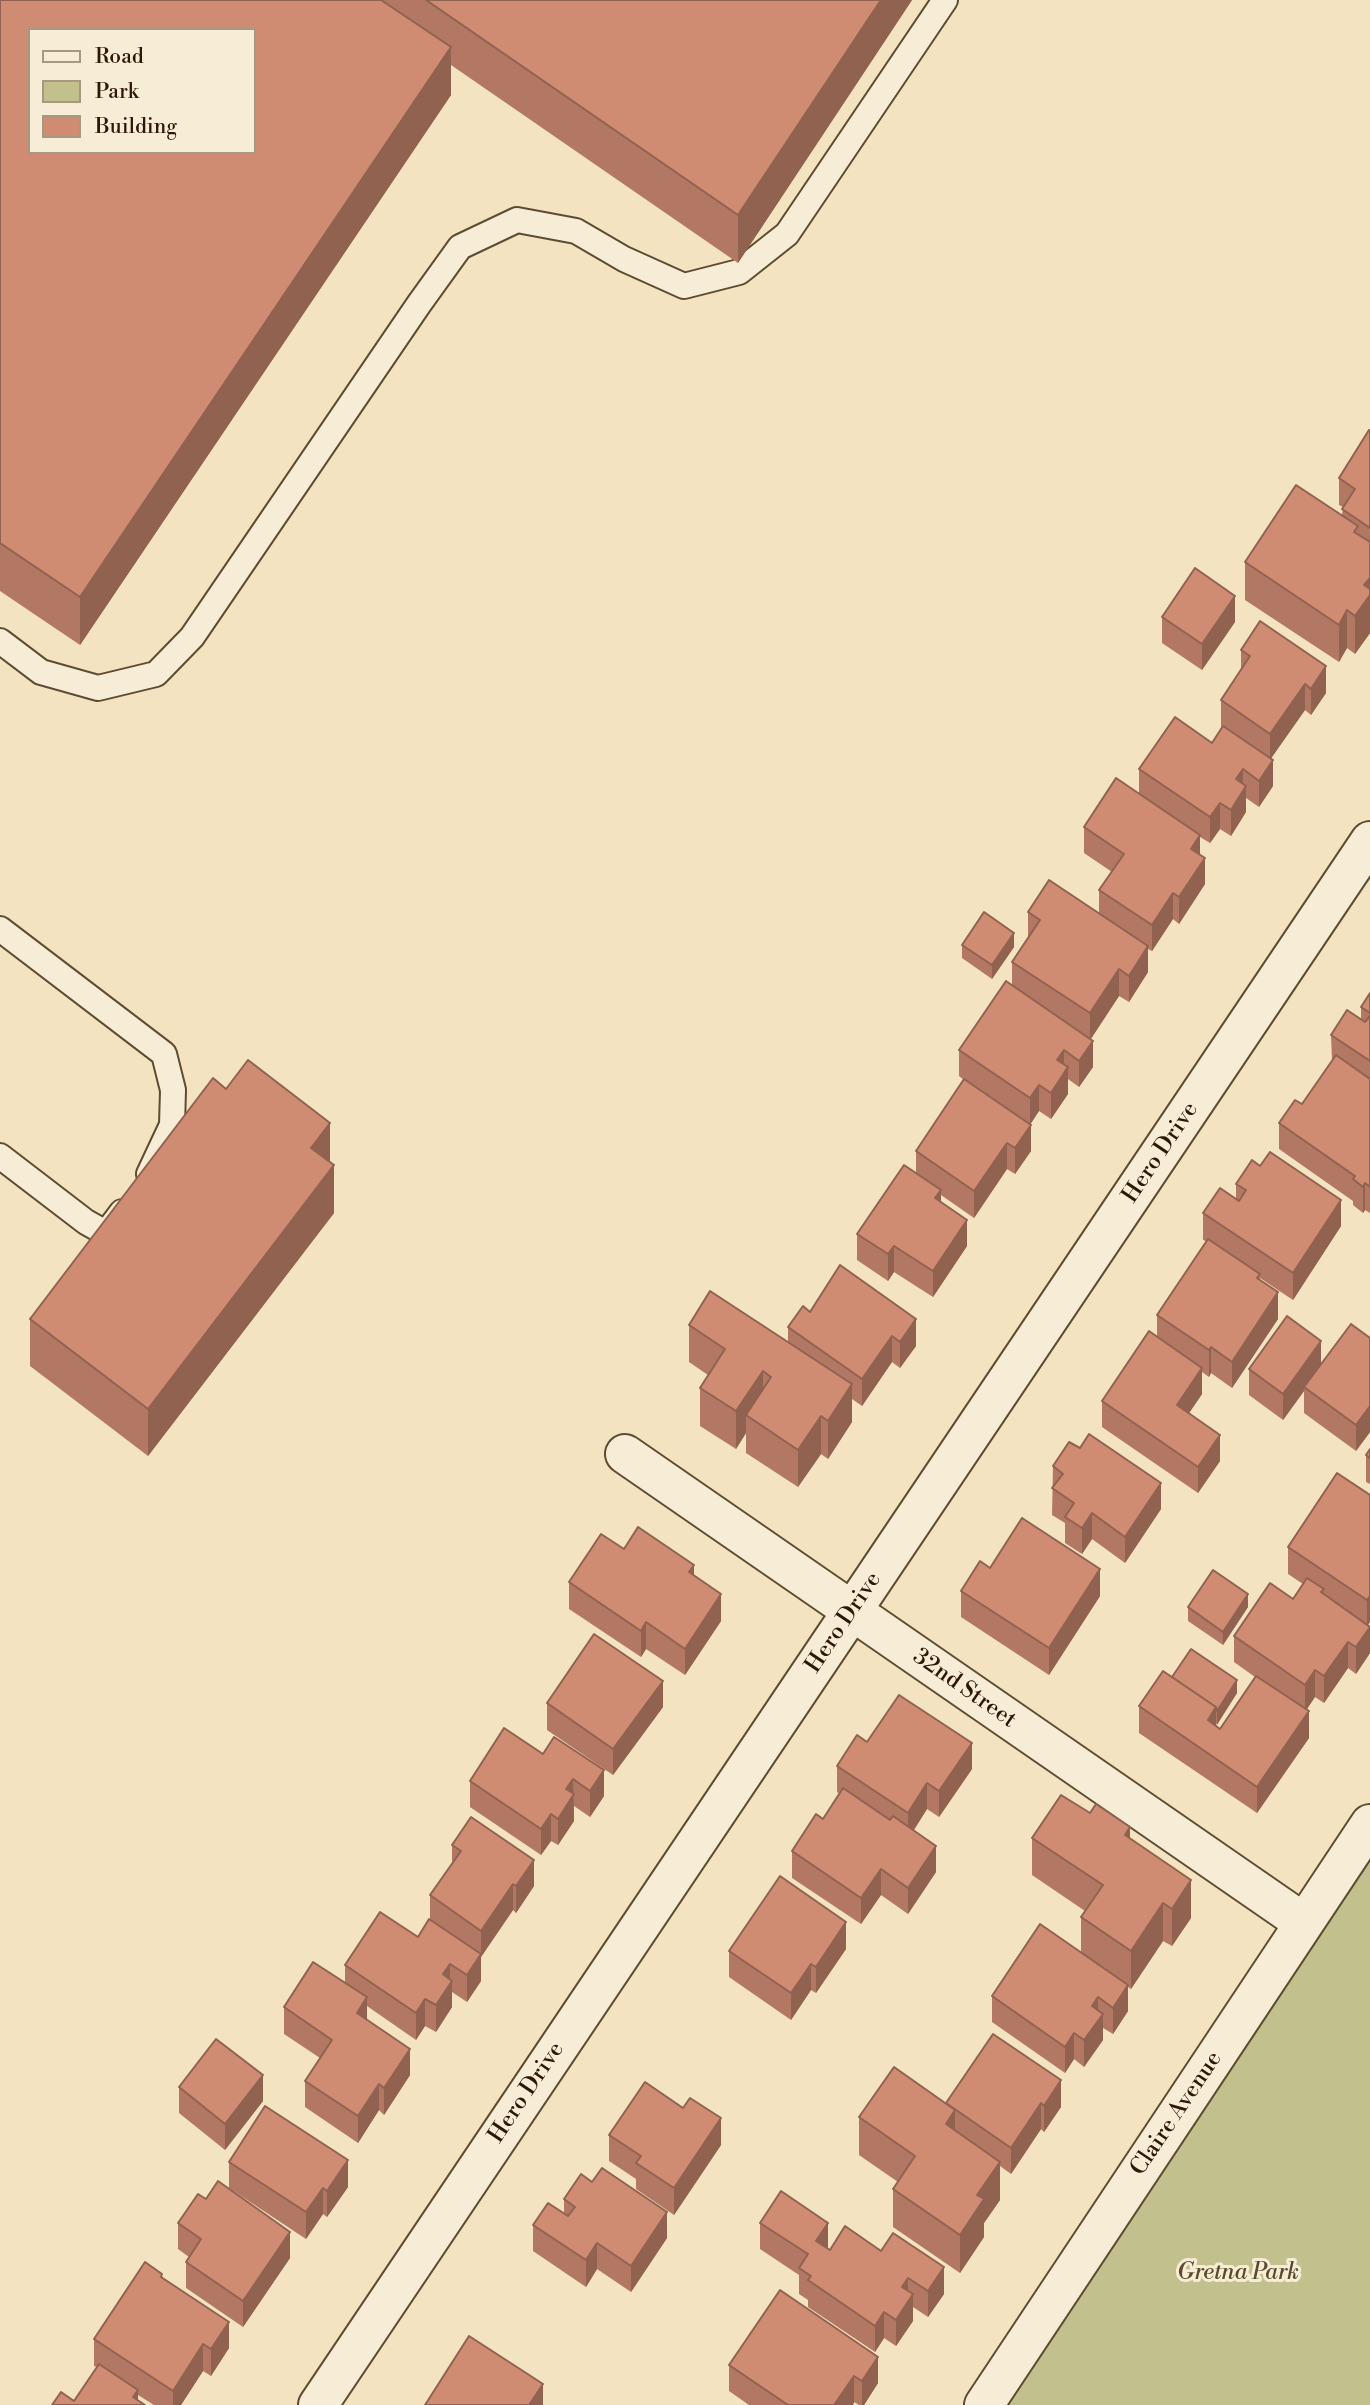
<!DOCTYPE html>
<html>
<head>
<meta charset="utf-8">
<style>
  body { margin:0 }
  #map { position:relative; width:1370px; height:2405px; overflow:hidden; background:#f3e3c1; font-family:"Libre Bodoni",serif }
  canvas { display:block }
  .legend { position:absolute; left:28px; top:28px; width:228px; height:126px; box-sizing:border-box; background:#f7edd7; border:2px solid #a69881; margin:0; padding:9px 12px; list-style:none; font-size:21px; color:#2c1901 }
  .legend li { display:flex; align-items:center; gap:14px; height:35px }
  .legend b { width:35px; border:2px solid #a69881 }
</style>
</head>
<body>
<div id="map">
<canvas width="1370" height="2405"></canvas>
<ul class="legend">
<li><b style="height:9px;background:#f7edd7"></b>Road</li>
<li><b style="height:19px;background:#c2c18e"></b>Park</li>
<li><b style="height:19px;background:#cf8c73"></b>Building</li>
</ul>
</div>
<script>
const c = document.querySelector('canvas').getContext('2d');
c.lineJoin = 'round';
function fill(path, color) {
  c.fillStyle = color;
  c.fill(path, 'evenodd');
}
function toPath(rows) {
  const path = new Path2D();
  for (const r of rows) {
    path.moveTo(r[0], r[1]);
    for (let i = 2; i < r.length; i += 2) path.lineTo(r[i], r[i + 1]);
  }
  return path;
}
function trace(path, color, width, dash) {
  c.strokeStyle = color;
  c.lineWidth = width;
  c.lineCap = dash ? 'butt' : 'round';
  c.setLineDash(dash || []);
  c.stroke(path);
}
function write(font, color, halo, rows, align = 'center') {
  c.font = font + ' "Libre Bodoni",serif';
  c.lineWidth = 6;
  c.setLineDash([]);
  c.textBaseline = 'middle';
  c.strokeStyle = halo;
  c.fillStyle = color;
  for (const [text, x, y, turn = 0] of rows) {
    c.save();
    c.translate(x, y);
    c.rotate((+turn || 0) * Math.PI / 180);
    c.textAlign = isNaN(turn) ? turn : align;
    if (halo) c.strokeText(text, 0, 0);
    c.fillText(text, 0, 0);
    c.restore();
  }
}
fill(toPath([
  [1370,1837,1370,2405,992,2405]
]), '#c2c18e');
const lane = toPath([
  [0,641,41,672,98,688,156,674,192,637,419,304,460,247,517,220,576,231,624,259,684,286,739,272,787,234,945,0],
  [0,929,164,1054,173,1090,172,1125,149,1174],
  [0,1156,86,1222,102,1231,110,1228,122,1212]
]);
const street = toPath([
  [625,1454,1304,1923],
  [318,2405,1370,841],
  [984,2405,1370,1824]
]);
trace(lane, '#5e4c31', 28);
trace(street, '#5e4c31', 42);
trace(lane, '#f7edd7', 24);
trace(street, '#f7edd7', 38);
fill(toPath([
  [0,0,912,0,738,263,451,65,451,95,80,645,0,591],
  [1370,431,1370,633,1355,654,1347,648,1339,662,1245,600,1245,562,1342,515,1343,507,1339,505,1339,478],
  [1162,617,1235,622,1202,670,1162,643],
  [1241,650,1326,693,1311,715,1305,710,1271,758,1273,786,1259,807,1246,798,1246,812,1231,836,1220,829,1210,843,1200,837,1200,855,1205,884,1179,924,1173,919,1152,951,1148,949,1148,972,1129,1002,1119,996,1091,1039,1093,1067,1079,1087,1068,1079,1068,1094,1051,1119,1039,1111,1030,1124,1031,1151,1015,1174,1007,1169,974,1218,941,1195,941,1202,967,1246,933,1297,894,1272,888,1281,857,1260,857,1234,916,1173,916,1151,964,1080,959,1076,959,1050,1012,985,1012,962,1028,939,1028,912,1099,914,1099,890,1112,872,1084,853,1084,827,1139,794,1139,769,1212,743,1222,727,1221,726,1221,700,1241,669],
  [962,945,1014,947,992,979,962,958],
  [1370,993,1370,1213,1365,1210,1363,1213,1353,1205,1353,1201,1279,1149,1279,1123,1302,1104,1332,1061,1331,1035,1361,1020,1361,1007],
  [226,1089,330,1162,334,1213,148,1456,30,1366,30,1319],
  [1236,1184,1341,1226,1293,1300,1260,1278,1260,1281,1278,1319,1232,1388,1211,1373,1209,1377,1202,1372,1202,1394,1189,1413,1220,1461,1198,1493,1102,1427,1102,1401,1157,1336,1157,1315,1206,1241,1203,1240,1203,1213,1236,1198],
  [840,1265,916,1346,900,1368,892,1362,862,1406,852,1399,852,1422,828,1459,821,1454,798,1487,746,1453,746,1433,736,1449,700,1426,700,1388,708,1375,689,1362,689,1325,788,1343,788,1327,810,1312],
  [1370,1338,1370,1432,1356,1451,1304,1413,1304,1391,1283,1420,1249,1395,1249,1369,1321,1364],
  [1370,1449,1370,1484,1366,1482,1366,1455],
  [1053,1466,1161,1509,1125,1563,1092,1539,1082,1554,1065,1543,1065,1523,1052,1515],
  [1370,1495,1368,1625,1370,1626,1370,1653,1356,1674,1348,1668,1324,1703,1315,1697,1306,1710,1309,1738,1257,1813,1139,1733,1139,1706,1172,1677,1237,1693,1216,1725,1216,1726,1220,1729,1255,1677,1234,1662,1234,1636,1293,1599,1303,1584,1288,1574,1288,1547],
  [624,1549,694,1576,721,1621,685,1675,646,1649,641,1657,569,1609,569,1582],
  [990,1568,1100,1596,1049,1675,961,1617,961,1591],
  [1188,1607,1248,1607,1223,1645,1188,1621],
  [547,1703,663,1707,613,1775,547,1730],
  [504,1728,604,1796,590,1817,574,1806,574,1821,558,1845,551,1841,541,1855,470,1807,470,1781],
  [867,1742,972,1769,939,1817,927,1809,914,1830,936,1872,908,1914,881,1895,861,1924,792,1878,792,1851,823,1819,840,1794,837,1792,837,1766],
  [1032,1838,1130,1839,1191,1918,1172,1946,1163,1941,1131,1989,1128,1987,1128,2011,1113,2034,1103,2028,1103,2040,1084,2067,1074,2059,1065,2073,992,2022,992,1996,1081,1952,1081,1917,1085,1911,1032,1875],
  [452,1845,534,1886,516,1913,513,1910,481,1957,481,1981,467,2002,452,1992,452,2007,436,2032,425,2026,416,2040,367,2006,367,2020,410,2075,384,2115,379,2110,358,2143,305,2107,305,2081,320,2058,284,2034,284,2007,345,1983,345,1965,418,1937,430,1921,430,1895,452,1864],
  [846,1949,816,1993,811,1990,791,2020,729,1977,729,1951],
  [993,2034,1061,2107,1044,2132,1041,2129,1011,2174,1000,2166,1000,2200,984,2223,984,2237,960,2273,893,2227,893,2189,898,2182,859,2155,859,2117,946,2104],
  [179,2087,263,2101,225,2150,179,2113],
  [609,2135,721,2145,674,2215,636,2189,636,2179,609,2161],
  [229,2162,348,2187,327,2217,323,2214,306,2239,229,2188],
  [564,2199,667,2238,631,2292,597,2269,586,2287,533,2251,533,2225,564,2214],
  [178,2223,290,2258,243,2327,186,2288,186,2262,189,2257,178,2249],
  [760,2223,830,2250,845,2226,944,2294,928,2317,913,2307,913,2321,896,2346,884,2338,875,2352,808,2307,808,2300,799,2294,799,2275,760,2249],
  [162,2278,229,2348,211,2376,203,2371,181,2405,154,2405,138,2395,138,2400,74,2401,97,2367,94,2366,94,2339],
  [780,2290,878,2383,864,2405,859,2405,854,2402,853,2405,749,2405,729,2391,729,2365]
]), '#b27863');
fill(toPath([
  [881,0,912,0,738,263,738,215],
  [451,47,451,95,80,645,80,597],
  [1370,578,1370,633,1355,654,1355,616,1364,585],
  [1235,596,1235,622,1202,670,1202,644],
  [1347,610,1347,648,1339,662,1339,625],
  [1326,666,1326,693,1311,715,1311,689],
  [1305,684,1305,710,1270,760,1270,734],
  [1273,760,1273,786,1259,807,1259,781],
  [1243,769,1243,792,1246,786,1246,812,1231,836,1231,810,1236,779],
  [1220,803,1220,829,1210,843,1210,817],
  [1200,835,1200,861,1191,849],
  [1205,858,1205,884,1179,924,1179,897],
  [1173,893,1173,919,1152,951,1152,925],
  [1014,933,1014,947,992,979,992,965],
  [1148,946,1148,972,1129,1002,1129,976],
  [1119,969,1119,996,1090,1040,1090,1013],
  [1093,1041,1093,1067,1079,1087,1079,1061],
  [1064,1050,1064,1073,1068,1067,1068,1094,1051,1119,1051,1093,1057,1060],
  [1039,1085,1039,1111,1030,1125,1030,1098],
  [330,1123,330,1170,311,1148],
  [1031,1125,1031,1151,1015,1174,1015,1148],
  [1007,1143,1007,1169,974,1218,974,1191],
  [334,1165,334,1213,148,1456,148,1409],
  [1365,1183,1365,1210,1363,1213,1363,1187],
  [941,1190,941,1216,935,1198],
  [1341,1200,1341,1226,1293,1300,1293,1273],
  [967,1220,967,1246,933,1297,933,1271],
  [894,1246,894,1272,888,1281,888,1254],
  [1278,1292,1278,1319,1232,1388,1232,1362],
  [916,1319,916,1346,900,1368,900,1342],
  [892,1336,892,1362,862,1406,862,1379],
  [1321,1341,1321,1367,1304,1387,1304,1391,1283,1420,1283,1394],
  [1211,1347,1211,1373,1209,1377,1209,1350],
  [1202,1368,1202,1394,1177,1431,1177,1405],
  [763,1371,763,1409,746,1415,746,1433,736,1449,736,1411],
  [852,1384,852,1422,828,1459,828,1421],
  [1370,1406,1370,1432,1356,1451,1356,1425],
  [821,1416,821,1454,798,1487,798,1450],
  [1220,1435,1220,1461,1198,1493,1198,1467],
  [1161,1483,1161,1509,1125,1563,1125,1537],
  [1092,1513,1092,1539,1082,1554,1082,1528],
  [694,1565,694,1591,689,1572],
  [1100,1569,1100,1596,1049,1675,1049,1648],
  [721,1594,721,1621,685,1675,685,1649],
  [1248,1594,1248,1607,1223,1645,1223,1632],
  [1370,1596,1370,1622,1367,1627,1367,1600],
  [646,1622,646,1649,641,1657,641,1631],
  [1370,1627,1370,1653,1356,1674,1356,1647],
  [1348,1642,1348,1668,1324,1703,1324,1676],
  [1315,1670,1315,1697,1305,1712,1305,1685],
  [1237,1680,1237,1693,1217,1725,1217,1711],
  [663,1681,663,1707,613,1775,613,1749],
  [1216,1707,1216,1733,1208,1720],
  [1309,1711,1309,1738,1257,1813,1257,1787],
  [972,1743,972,1769,939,1817,939,1791],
  [604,1770,604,1796,590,1817,590,1791],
  [573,1779,574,1821,558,1845,558,1819,566,1789],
  [927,1783,927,1809,908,1839,908,1813],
  [551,1814,551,1841,541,1855,541,1829],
  [1130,1827,1130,1865,1125,1835],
  [936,1846,936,1872,908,1914,908,1888],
  [534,1860,534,1886,516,1913,516,1886],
  [881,1869,881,1895,861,1924,861,1898],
  [1191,1880,1191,1918,1172,1946,1172,1909],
  [513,1884,513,1910,481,1957,481,1931],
  [1163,1903,1163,1941,1131,1989,1131,1951],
  [846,1922,846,1949,816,1993,816,1967],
  [481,1954,481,1981,467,2002,467,1975],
  [450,1964,450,1985,452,1981,452,2007,436,2032,436,2005,443,1974],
  [811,1964,811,1990,791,2020,791,1993],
  [1128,1985,1128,2011,1113,2034,1113,2008],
  [367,1997,367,2024,357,2013],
  [1098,1997,1098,2022,1103,2014,1103,2040,1084,2067,1084,2040,1092,2006],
  [425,1999,425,2026,416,2040,416,2013],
  [1074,2033,1074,2059,1065,2073,1065,2047],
  [410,2049,410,2075,384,2115,384,2088],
  [263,2075,263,2101,225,2150,225,2124],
  [1061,2080,1061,2107,1044,2132,1044,2106],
  [379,2084,379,2110,358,2143,358,2116],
  [1041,2103,1041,2129,1011,2174,1011,2148],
  [955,2110,955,2148,946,2124],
  [721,2118,721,2145,674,2215,674,2188],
  [348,2160,348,2187,327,2217,327,2191],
  [1000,2162,1000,2200,984,2223,984,2237,960,2273,960,2235,977,2195],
  [323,2188,323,2214,306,2239,306,2212],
  [667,2212,667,2238,631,2292,631,2266],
  [828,2223,828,2249,816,2241],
  [290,2232,290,2258,243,2327,243,2301],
  [597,2243,597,2269,586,2287,586,2260],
  [944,2267,944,2294,928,2317,928,2291],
  [908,2278,908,2301,913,2294,913,2321,896,2346,896,2320,902,2287],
  [884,2312,884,2338,875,2352,875,2326],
  [229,2322,229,2348,211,2376,211,2349],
  [203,2344,203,2371,181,2405,173,2405,173,2391],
  [878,2357,878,2383,864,2405,862,2405,862,2381],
  [854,2376,854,2402,853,2405,834,2405],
  [543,2384,543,2405,529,2405],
  [138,2390,138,2405,133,2397]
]), '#916250');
const building = toPath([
  [0,0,381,0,451,47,80,597,0,543,0,0],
  [30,30,254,30,254,152,30,152,30,30],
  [426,0,881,0,738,215,426,0],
  [1369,430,1370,431,1370,528,1342,509,1355,489,1339,478,1369,430],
  [1296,485,1358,526,1354,532,1370,542,1370,578,1364,585,1370,589,1370,595,1355,616,1347,610,1339,625,1245,562,1296,485],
  [1195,568,1235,596,1202,644,1162,617,1195,568],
  [1260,621,1326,666,1311,689,1305,684,1270,734,1221,700,1250,656,1241,650,1260,621],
  [1175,717,1212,743,1223,726,1273,760,1259,781,1243,769,1236,779,1246,786,1231,810,1220,803,1210,817,1139,769,1175,717],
  [1116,778,1200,835,1191,849,1205,858,1179,897,1173,893,1152,925,1099,890,1124,854,1084,827,1116,778],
  [1049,880,1148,946,1129,976,1119,969,1090,1013,1012,962,1040,920,1028,912,1049,880],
  [984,912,1014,933,992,965,962,945,984,912],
  [1006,981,1093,1041,1079,1061,1064,1050,1057,1060,1068,1067,1051,1093,1039,1085,1030,1098,959,1050,1006,981],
  [1370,993,1370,1013,1361,1007,1370,993],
  [1347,1010,1365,1022,1370,1016,1370,1061,1331,1035,1347,1010],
  [1336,1055,1370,1079,1370,1187,1365,1183,1363,1187,1353,1179,1355,1176,1279,1123,1295,1100,1302,1104,1336,1055],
  [248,1060,330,1123,311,1148,334,1165,148,1409,30,1319,213,1078,226,1089,248,1060],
  [964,1079,1031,1125,1015,1148,1007,1143,974,1191,916,1151,964,1079],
  [1270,1152,1341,1200,1293,1273,1203,1213,1220,1188,1239,1201,1246,1190,1236,1184,1252,1160,1260,1166,1270,1152],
  [904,1165,941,1190,935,1198,967,1220,933,1271,894,1246,888,1254,857,1234,904,1165],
  [1208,1239,1260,1274,1257,1278,1278,1292,1232,1362,1211,1347,1209,1350,1157,1315,1208,1239],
  [840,1265,916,1319,900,1342,892,1336,862,1379,788,1327,803,1306,810,1312,840,1265],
  [710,1291,852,1384,828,1421,821,1416,798,1450,746,1415,771,1377,763,1371,736,1411,700,1388,725,1349,689,1325,710,1291],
  [1287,1316,1321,1341,1283,1394,1249,1369,1287,1316],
  [1351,1324,1370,1338,1370,1406,1356,1425,1304,1387,1351,1324],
  [1149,1331,1202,1368,1177,1405,1220,1435,1198,1467,1102,1401,1149,1331],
  [1089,1434,1161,1483,1125,1537,1092,1513,1082,1528,1065,1517,1074,1503,1052,1488,1063,1474,1053,1466,1069,1442,1080,1448,1089,1434],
  [1370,1449,1370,1458,1366,1455,1370,1449],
  [1337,1473,1370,1495,1370,1596,1367,1600,1288,1547,1337,1473],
  [1022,1518,1100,1569,1049,1648,961,1591,980,1561,990,1568,1022,1518],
  [638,1527,694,1565,689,1572,721,1594,685,1649,646,1622,641,1631,569,1582,601,1534,624,1549,638,1527],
  [1213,1570,1248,1594,1223,1632,1188,1607,1213,1570],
  [1307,1578,1324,1589,1321,1592,1370,1627,1356,1647,1348,1642,1324,1676,1315,1670,1305,1685,1234,1636,1270,1583,1293,1599,1307,1578],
  [594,1634,663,1681,613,1749,547,1703,594,1634],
  [1191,1649,1237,1680,1217,1711,1216,1707,1172,1677,1191,1649],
  [1163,1671,1216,1707,1208,1720,1220,1729,1256,1676,1309,1711,1257,1787,1139,1706,1163,1671],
  [899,1695,972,1743,939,1791,927,1783,908,1813,837,1766,857,1735,867,1742,899,1695],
  [504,1728,543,1754,554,1737,604,1770,590,1791,573,1779,566,1789,574,1794,558,1819,551,1814,541,1829,470,1781,504,1728],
  [843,1788,890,1820,893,1816,936,1846,908,1888,881,1869,861,1898,792,1851,816,1814,823,1819,843,1788],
  [1061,1795,1090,1813,1096,1804,1130,1827,1125,1835,1191,1880,1172,1909,1163,1903,1131,1951,1081,1917,1103,1885,1032,1838,1061,1795],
  [471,1817,534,1860,516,1886,513,1884,481,1931,430,1895,461,1851,452,1845,471,1817],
  [780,1876,846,1922,816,1967,811,1964,791,1993,729,1951,780,1876],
  [380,1912,418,1937,429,1919,481,1954,467,1975,450,1964,443,1974,452,1981,436,2005,425,1999,416,2013,345,1965,380,1912],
  [1040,1924,1128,1985,1113,2008,1098,1997,1092,2006,1103,2014,1084,2040,1074,2033,1065,2047,992,1996,1040,1924],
  [313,1962,367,1997,357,2013,410,2049,384,2088,379,2084,358,2116,305,2081,332,2040,284,2007,313,1962],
  [993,2034,1061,2080,1044,2106,1041,2103,1011,2148,946,2103,993,2034],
  [216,2039,263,2075,225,2124,179,2087,216,2039],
  [894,2067,955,2110,946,2124,1000,2162,977,2195,984,2199,960,2235,893,2189,915,2156,859,2117,894,2067],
  [645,2082,683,2108,690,2098,721,2118,674,2188,636,2163,641,2156,609,2135,645,2082],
  [265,2106,348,2160,327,2191,323,2188,306,2212,229,2162,265,2106],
  [602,2168,667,2212,631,2266,597,2243,586,2260,533,2225,548,2203,568,2216,575,2207,564,2199,581,2174,592,2182,602,2168],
  [218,2181,290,2232,243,2301,186,2262,201,2239,178,2223,198,2194,206,2199,218,2181],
  [781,2191,828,2223,816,2241,830,2250,845,2226,881,2251,893,2233,944,2267,928,2291,908,2278,902,2287,913,2294,896,2320,884,2312,875,2326,808,2280,811,2276,799,2268,808,2254,760,2223,781,2191],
  [145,2262,162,2274,161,2277,229,2322,211,2349,203,2344,173,2391,94,2339,145,2262],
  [780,2290,878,2357,862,2381,854,2376,834,2405,788,2405,729,2365,780,2290],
  [469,2336,543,2384,529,2405,425,2405,469,2336],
  [99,2364,138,2390,133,2397,145,2405,52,2405,61,2392,74,2401,99,2364]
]);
fill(building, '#cf8c73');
trace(building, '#916250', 2);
write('23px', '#2c1901', '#f7edd7', [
  ["Hero Drive",1161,1153,-56],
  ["Hero Drive",844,1623,-56],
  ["32nd Street",964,1689,35],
  ["Hero Drive",527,2093,-56],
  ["Claire Avenue",1177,2114,-56]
]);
write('italic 23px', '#594b2b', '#f7edd7', [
  ["Gretna Park",1238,2273]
]);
</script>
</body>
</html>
